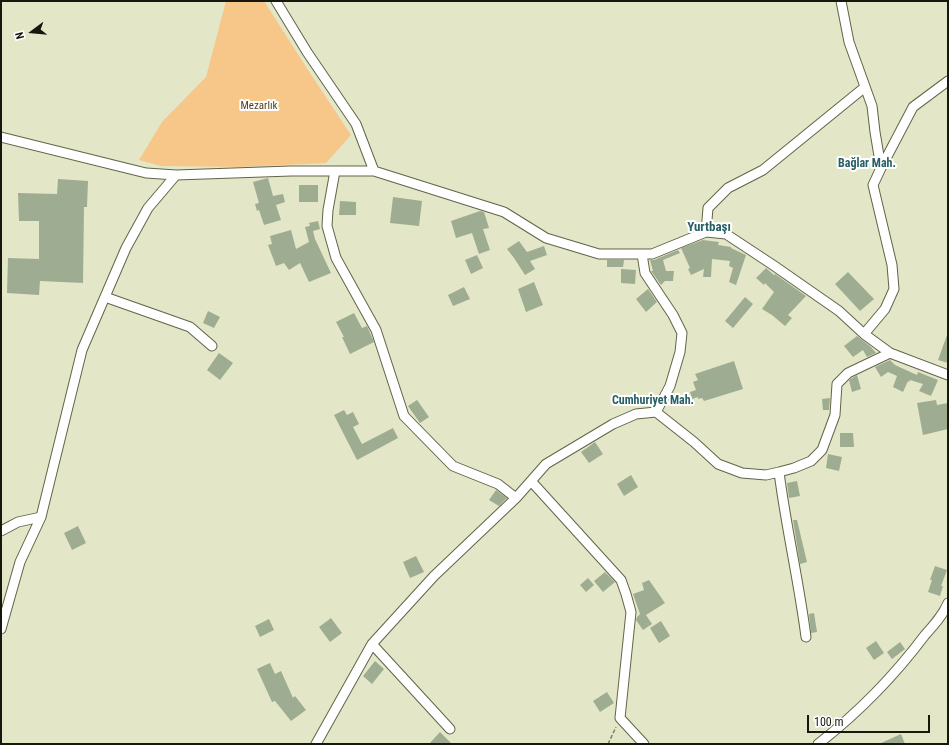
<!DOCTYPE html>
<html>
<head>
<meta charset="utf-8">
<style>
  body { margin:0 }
  #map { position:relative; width:949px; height:745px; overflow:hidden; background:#e3e6c7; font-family:"Roboto Condensed",sans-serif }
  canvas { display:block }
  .frame { position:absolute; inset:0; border:2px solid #17180d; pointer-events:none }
  .north { position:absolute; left:12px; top:12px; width:40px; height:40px; -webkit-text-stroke:3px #fff; paint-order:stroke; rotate:254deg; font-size:11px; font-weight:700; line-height:16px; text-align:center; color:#17180d }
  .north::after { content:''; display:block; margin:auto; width:14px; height:18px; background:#17180d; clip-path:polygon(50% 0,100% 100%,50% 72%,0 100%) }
  .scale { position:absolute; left:807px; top:715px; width:123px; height:18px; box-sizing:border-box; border:2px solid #17180d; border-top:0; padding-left:5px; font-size:12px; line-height:14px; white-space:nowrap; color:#17180d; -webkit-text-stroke:3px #fff; paint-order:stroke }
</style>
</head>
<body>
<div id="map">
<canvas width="949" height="745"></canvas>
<div class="frame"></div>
<div class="north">N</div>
<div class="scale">100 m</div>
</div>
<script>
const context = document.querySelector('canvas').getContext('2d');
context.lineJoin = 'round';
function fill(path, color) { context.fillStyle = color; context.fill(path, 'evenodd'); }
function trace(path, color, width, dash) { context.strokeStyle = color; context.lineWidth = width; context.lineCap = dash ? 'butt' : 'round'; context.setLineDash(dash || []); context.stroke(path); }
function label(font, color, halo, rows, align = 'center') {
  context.font = font + ' "Roboto Condensed",sans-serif'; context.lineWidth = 4; context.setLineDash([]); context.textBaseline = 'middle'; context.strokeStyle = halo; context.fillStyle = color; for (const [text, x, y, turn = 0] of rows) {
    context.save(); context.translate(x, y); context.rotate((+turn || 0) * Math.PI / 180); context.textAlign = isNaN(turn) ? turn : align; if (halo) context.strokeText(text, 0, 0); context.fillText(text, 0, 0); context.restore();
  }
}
const green = new Path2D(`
  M226,1H264L308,70L351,135L326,163L241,167L161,166L139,160L162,122L206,77Z`);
const building = new Path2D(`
  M268,178L273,196L283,194L285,202L276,205L281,220L264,225L259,210L257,211L255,204L259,203L253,182Z
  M58,179L88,181L87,207H84L83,283L40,281L39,295L7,293L8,258L39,259V221H19L18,193L57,194Z
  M299,185H318V202H299Z
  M393,197L422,201L419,226L390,223Z
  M340,201L356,202V215H339Z
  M480,211L484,212L489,228L483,229L490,250L479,254L472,233L456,238L451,221Z
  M318,221L320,229L313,231L315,239L331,273L309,282L300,263L289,270L284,263L276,266L268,245L272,244L270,236L291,230L296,249L309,242L305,227L310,226L309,223Z
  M703,240L719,242L718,245L731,247V248L746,255L736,285L729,282L733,268L729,266L730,261L712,259L711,277H703L704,269L691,275L688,269L690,268L681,248Z
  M519,241L527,252L544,246L547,255L530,261L535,269L525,275L514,258L507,249Z
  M678,250L680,253L663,260L666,271H674L673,281H665L661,285L651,271H653L650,260H654Z
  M477,255L483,268L471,274L465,260Z
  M607,260H624L623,267H607Z
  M766,268L774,275L775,274L806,296L788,315L792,318L785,326L772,315L762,309L774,292L765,283L764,285L756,278Z
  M621,269L636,270L635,284L621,283Z
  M848,272L874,299L860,311L835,284Z
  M534,282L543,305L526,312L518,289Z
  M464,287L470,299L453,306L448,295Z
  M648,289L657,302L646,312L636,299Z
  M745,297L753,304L733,328L725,321Z
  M208,311L220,317L214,328L203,323Z
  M354,313L362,328L367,326L374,342L350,354L342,337H344L336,322Z
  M947,335L948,336V363L938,360Z
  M857,336L871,347L876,353L867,357L863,350L853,357L844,346Z
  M219,353L233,363L220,380L207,370Z
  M890,360L895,365L917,375L918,372L938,380L931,396L919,391L923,384L910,380L909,382L908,381L903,392L893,387L897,376L888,372L881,377L875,367Z
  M734,361L743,389L704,401L702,398L698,399V397L692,399L690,392L696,390L693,382L698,380L695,374Z
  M857,375L861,389L852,392L849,380Z
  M830,398L829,410H823L822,399Z
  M417,400L429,417L420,423L408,406Z
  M936,400L937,405L948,403V429L923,435L917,403Z
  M344,410L347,415L353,412L359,424L353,427L362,444L393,428L398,438L357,460L334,415Z
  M840,433H853L854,447H840Z
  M595,442L603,454L589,463L581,452Z
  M828,454L842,457L839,471L826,468Z
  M631,475L638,487L624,496L617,484Z
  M797,481L800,496L789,498L787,483Z
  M496,490L507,498L499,506L489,500Z
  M793,520H797L807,562L800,564Z
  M78,526L86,543L72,550L64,533Z
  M416,556L424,572L410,578L403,562Z
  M935,566L947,570L941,586H943L940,596L928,592L932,580H930Z
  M605,572L615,582L603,592L594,581Z
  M588,578L594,585L586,592L580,585Z
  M649,580L665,603L646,615L652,624L643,630L636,620L637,617L640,614L633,594L644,590L642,583Z
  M814,613L817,632L811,633L809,614Z
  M331,618L342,633L330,642L319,627Z
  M269,619L274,630L260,637L255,626Z
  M661,621L670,636L659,643L650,628Z
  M876,641L884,653L874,660L866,648Z
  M900,642L905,649L892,659L887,652Z
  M375,661L384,669L372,684L363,676Z
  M270,663L275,674L281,671L293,698L295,696L306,710L291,721L275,701L272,702L257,669Z
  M607,692L614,703L600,712L593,701Z
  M440,732L452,744H429Z
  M901,734L905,744H879Z`);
const path = new Path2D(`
  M608,744L616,727`);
const minor = new Path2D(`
  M276,1L307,52L356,124L374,171
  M841,1L849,42L872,106L875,132L881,168L873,185L892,265L894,289L885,309L864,334
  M1,137L146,173L176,175L291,171H374L504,212L546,238L599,254H652L706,232L726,234L773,265L839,311L864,334L890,353L948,375
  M881,168L913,107L948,81
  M335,171L328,210L327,226L336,258L376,330L404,416L453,466L498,484L516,498
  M706,232L708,208L728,188L763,170L865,87
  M642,254L645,273L673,315L682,333L680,352L670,386L656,412
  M105,297L190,327L212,346
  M779,472C786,527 799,582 806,637
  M531,481L621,580L626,594L631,612L620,718L644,744
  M1,531L18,522L41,517
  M1,629L20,562L41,517L82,350L126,248L148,208L176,175
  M372,644L450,729
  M316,744L372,644L434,576L516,498L546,464L613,424L636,414L656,412L694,442L718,464L742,473L766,475L779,472L794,468L811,461L822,450L835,415L837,384L848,373L890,353
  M818,744C858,713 895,675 925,635C934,625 943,615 948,603`);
const parkNames = [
  ["Mezarlık",259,106]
];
const neighbourhoodNames = [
  ["Bağlar Mah.",867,164],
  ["Cumhuriyet Mah.",653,401]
];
const quarterNames = [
  ["Yurtbaşı",709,228]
];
fill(green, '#f7c789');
fill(building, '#9ead92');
trace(minor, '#626449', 11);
trace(path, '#7d7f6a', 1.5, [4, 2]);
trace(minor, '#fff', 9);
label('11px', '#553b16', '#fff', parkNames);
label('bold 12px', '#275f67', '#fff', neighbourhoodNames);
label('bold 13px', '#275f67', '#fff', quarterNames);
</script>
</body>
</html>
